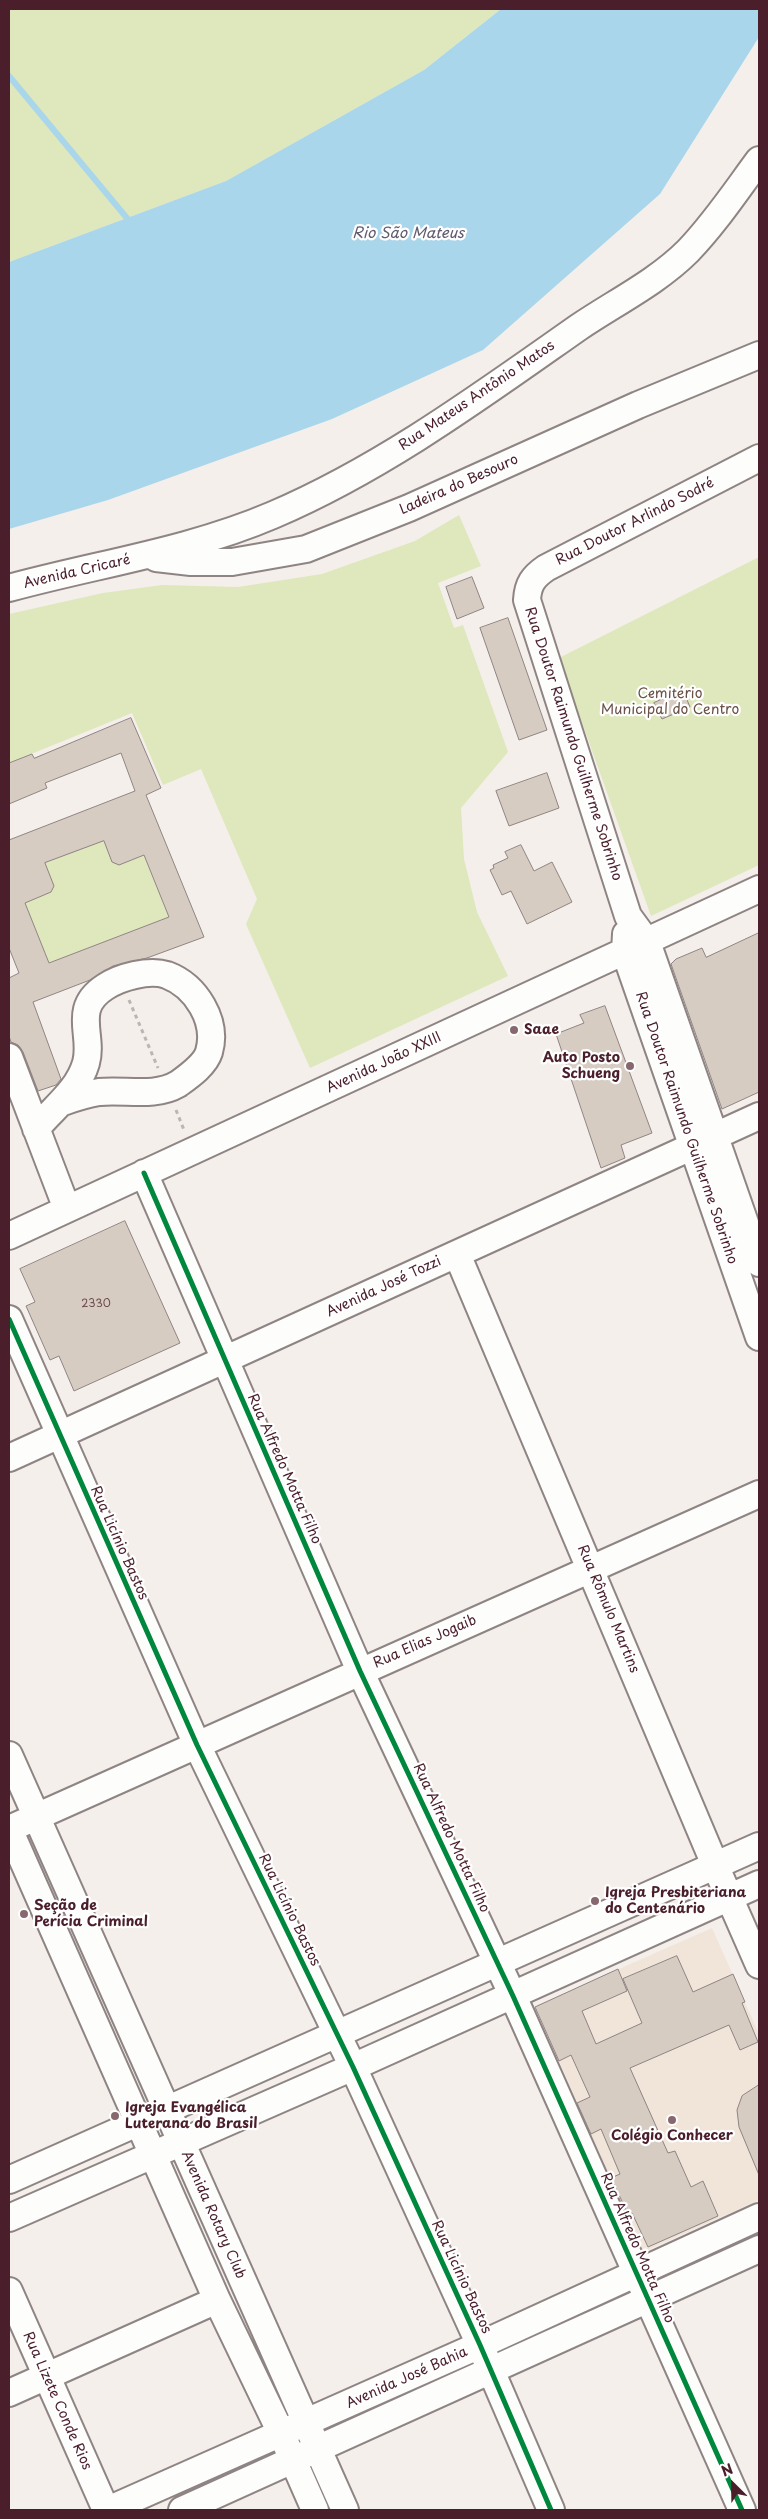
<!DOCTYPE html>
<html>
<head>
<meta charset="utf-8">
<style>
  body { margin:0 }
  #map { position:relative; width:768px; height:2519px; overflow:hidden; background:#f4efea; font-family:"Playpen Sans",sans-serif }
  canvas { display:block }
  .frame { position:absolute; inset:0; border:10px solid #4a1f2b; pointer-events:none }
  .north { position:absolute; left:708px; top:2459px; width:50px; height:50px; -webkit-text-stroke:4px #fff; paint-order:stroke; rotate:337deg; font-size:14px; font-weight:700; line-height:20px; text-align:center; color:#4a1f2b }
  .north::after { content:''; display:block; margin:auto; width:18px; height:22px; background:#4a1f2b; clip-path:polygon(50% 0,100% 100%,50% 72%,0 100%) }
</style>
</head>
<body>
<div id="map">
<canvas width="768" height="2519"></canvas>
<div class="frame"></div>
<div class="north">N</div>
</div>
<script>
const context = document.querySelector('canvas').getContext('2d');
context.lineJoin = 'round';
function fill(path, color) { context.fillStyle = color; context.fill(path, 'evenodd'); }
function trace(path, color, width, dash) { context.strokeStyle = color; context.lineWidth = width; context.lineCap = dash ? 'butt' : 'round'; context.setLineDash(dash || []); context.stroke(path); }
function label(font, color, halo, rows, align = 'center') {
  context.font = font + ' "Playpen Sans",sans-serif'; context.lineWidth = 4.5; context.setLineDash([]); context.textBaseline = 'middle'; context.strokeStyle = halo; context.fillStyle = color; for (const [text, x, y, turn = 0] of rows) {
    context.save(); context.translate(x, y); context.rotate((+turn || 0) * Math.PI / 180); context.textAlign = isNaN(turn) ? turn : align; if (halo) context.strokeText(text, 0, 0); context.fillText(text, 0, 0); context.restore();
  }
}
const built = new Path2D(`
  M712,1928L759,2034V2200L643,2252L535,2006Z`);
const green = new Path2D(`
  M9,9H501L424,70L226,181L9,262Z
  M459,515L481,566L438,583L454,628L463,625L508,752L461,808L464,859L477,912L508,976L310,1068L246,924L257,899L201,769L163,785L132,713L9,763V614L103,593L162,585L238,587L322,574L415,541Z
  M759,557V865L651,916L559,658Z
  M133,829L169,917L49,963L13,875Z`);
const water = new Path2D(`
  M501,9H759V37L660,194L483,350L332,419L108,500L9,529V262L226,181L424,70Z`);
const stream = new Path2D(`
  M9,76L131,223`);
const building = new Path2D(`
  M472,577L484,608L457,619L446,587Z
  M508,618L547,730L519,740L480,628Z
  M683,690L690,707L662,719L654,703Z
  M131,718L161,788L146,795L204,937L147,958L113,966L90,980L33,1002L61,1079L56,1085L38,1091L23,1052L18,1045L11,1042L9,1036V978L19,973L9,948V840L135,791L121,753L45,783L47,788L9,804V763L32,754L34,758ZM104,841L112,862L119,865L144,855L169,917L49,963L25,903L51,892L54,886L45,863Z
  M547,773L559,808L509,826L496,791Z
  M521,845L534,871L552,862L572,902L527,924L511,891L502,895L490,870L494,868L493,865L508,858L505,852Z
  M759,933V1092L722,1109L671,964L676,959L702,948L706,957Z
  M605,1006L652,1133L621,1145L625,1158L601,1168L556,1034L584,1023L580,1015Z
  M125,1221L180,1343L74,1391L59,1356L50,1360L26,1306L35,1302L20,1269Z
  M677,1956L693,1992L733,1974L745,2002L742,2003L758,2042L740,2050L729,2025L630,2068L668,2153L675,2151L691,2187L703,2181L718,2216L648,2247L632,2213L628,2214L611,2178L620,2174L601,2129L591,2134L577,2103L590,2097L571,2055L559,2061L535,2007L618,1969L627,1991L582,2011L596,2044L642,2023L623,1979Z
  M759,2085V2175L739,2127L737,2110L742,2096Z`);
const path = new Path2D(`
  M129,1000L158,1068
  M176,1110L184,1130`);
const minor = new Path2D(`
  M759,458L546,568C533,577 528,584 527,600L628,916L647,942L759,1263
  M156,558L191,562H232L306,549L409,508L638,405L759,355
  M9,588C97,564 189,551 273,515C383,468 482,395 579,327C616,302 657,282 688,251C715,223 736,191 759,160
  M626,934L625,952L759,1337
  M9,1057L67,1209
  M36,1129C53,1108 78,1091 86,1063C94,1035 71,1009 105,987C120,977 149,969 167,975C196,986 218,1021 209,1052C205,1065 189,1076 178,1084C154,1098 125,1089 99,1092C87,1094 74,1098 63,1102
  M144,1173L360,1671L513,1996L742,2510
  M9,1236L759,889
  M457,1254L715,1865L759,1965
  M9,1319L197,1745L353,2067L480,2345L551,2510
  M9,1458L759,1116
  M9,1755L345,2510
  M9,1829L759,1494
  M9,1829L217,2300L282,2435L315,2510
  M9,2180L759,1846
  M9,2218L353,2067L759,1884
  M9,2291L106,2510
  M9,2393L217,2300
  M108,2510L480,2345L759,2217
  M182,2510L759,2249`);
const cycleway = new Path2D(`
  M144,1173L360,1671L513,1996L742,2510
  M9,1319L197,1745L353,2067L480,2345L551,2510`);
const markers = [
  [514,1030,5,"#86686e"],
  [630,1066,5,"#86686e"],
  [595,1901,5,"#86686e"],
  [24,1914,5,"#86686e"],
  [115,2116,5,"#86686e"],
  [672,2120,5,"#86686e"]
];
const numberNames = [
  ["2330",96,1304]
];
const streetNames = [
  ["Rua Mateus Antônio Matos",477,396,-34],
  ["Ladeira do Besouro",459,485,-24],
  ["Rua Doutor Arlindo Sodré",635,522,-27],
  ["Avenida Cricaré",77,572,-13],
  ["Rua Doutor Raimundo Guilherme Sobrinho",573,744,72],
  ["Avenida João XXIII",384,1063,-25],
  ["Rua Doutor Raimundo Guilherme Sobrinho",686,1128,71],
  ["Avenida José Tozzi",384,1287,-25],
  ["Rua Alfredo Motta Filho",284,1469,66],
  ["Rua Licínio Bastos",119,1543,66],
  ["Rua Rômulo Martins",608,1609,67],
  ["Rua Elias Jogaib",425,1642,-24],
  ["Rua Alfredo Motta Filho",451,1838,65],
  ["Rua Licínio Bastos",289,1910,64],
  ["Avenida Rotary Club",213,2215,66],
  ["Rua Alfredo Motta Filho",637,2248,66],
  ["Rua Licínio Bastos",461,2277,65],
  ["Avenida José Bahia",407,2378,-24],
  ["Rua Lizete Conde Rios",57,2401,66]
];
const parkNames = [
  ["Cemitério",670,694],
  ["Municipal do Centro",670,710]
];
const poiNames = [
  ["Saae",524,1030],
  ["Auto Posto",620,1058,"right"],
  ["Schueng",620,1074,"right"],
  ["Igreja Presbiteriana",605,1893],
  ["do Centenário",605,1909],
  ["Seção de",34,1906],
  ["Perícia Criminal",34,1922],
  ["Igreja Evangélica",125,2108],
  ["Luterana do Brasil",125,2124],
  ["Colégio Conhecer",672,2136,"center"]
];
const waterNames = [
  ["Rio São Mateus",408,234]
];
fill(built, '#f0e5d8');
fill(green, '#dee8bc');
fill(water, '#a9d6ea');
trace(stream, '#a9d6ea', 6);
fill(building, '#d6ccc2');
trace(building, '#8f8484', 1);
trace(minor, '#8f8484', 30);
trace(path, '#bbb5b6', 3, [4, 4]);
trace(minor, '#fdfdfc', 26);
trace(cycleway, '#00873e', 5);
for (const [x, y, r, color] of markers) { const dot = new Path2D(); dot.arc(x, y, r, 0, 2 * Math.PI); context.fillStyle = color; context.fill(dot); trace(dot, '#fff', 2); }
label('11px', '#6d4a51', null, numberNames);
label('14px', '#4a1f2b', '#fff', streetNames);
label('14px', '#6a5046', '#fff', parkNames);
label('bold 14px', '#4a1f2b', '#fff', poiNames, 'left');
label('italic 15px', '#605b6e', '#fff', waterNames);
</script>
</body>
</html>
